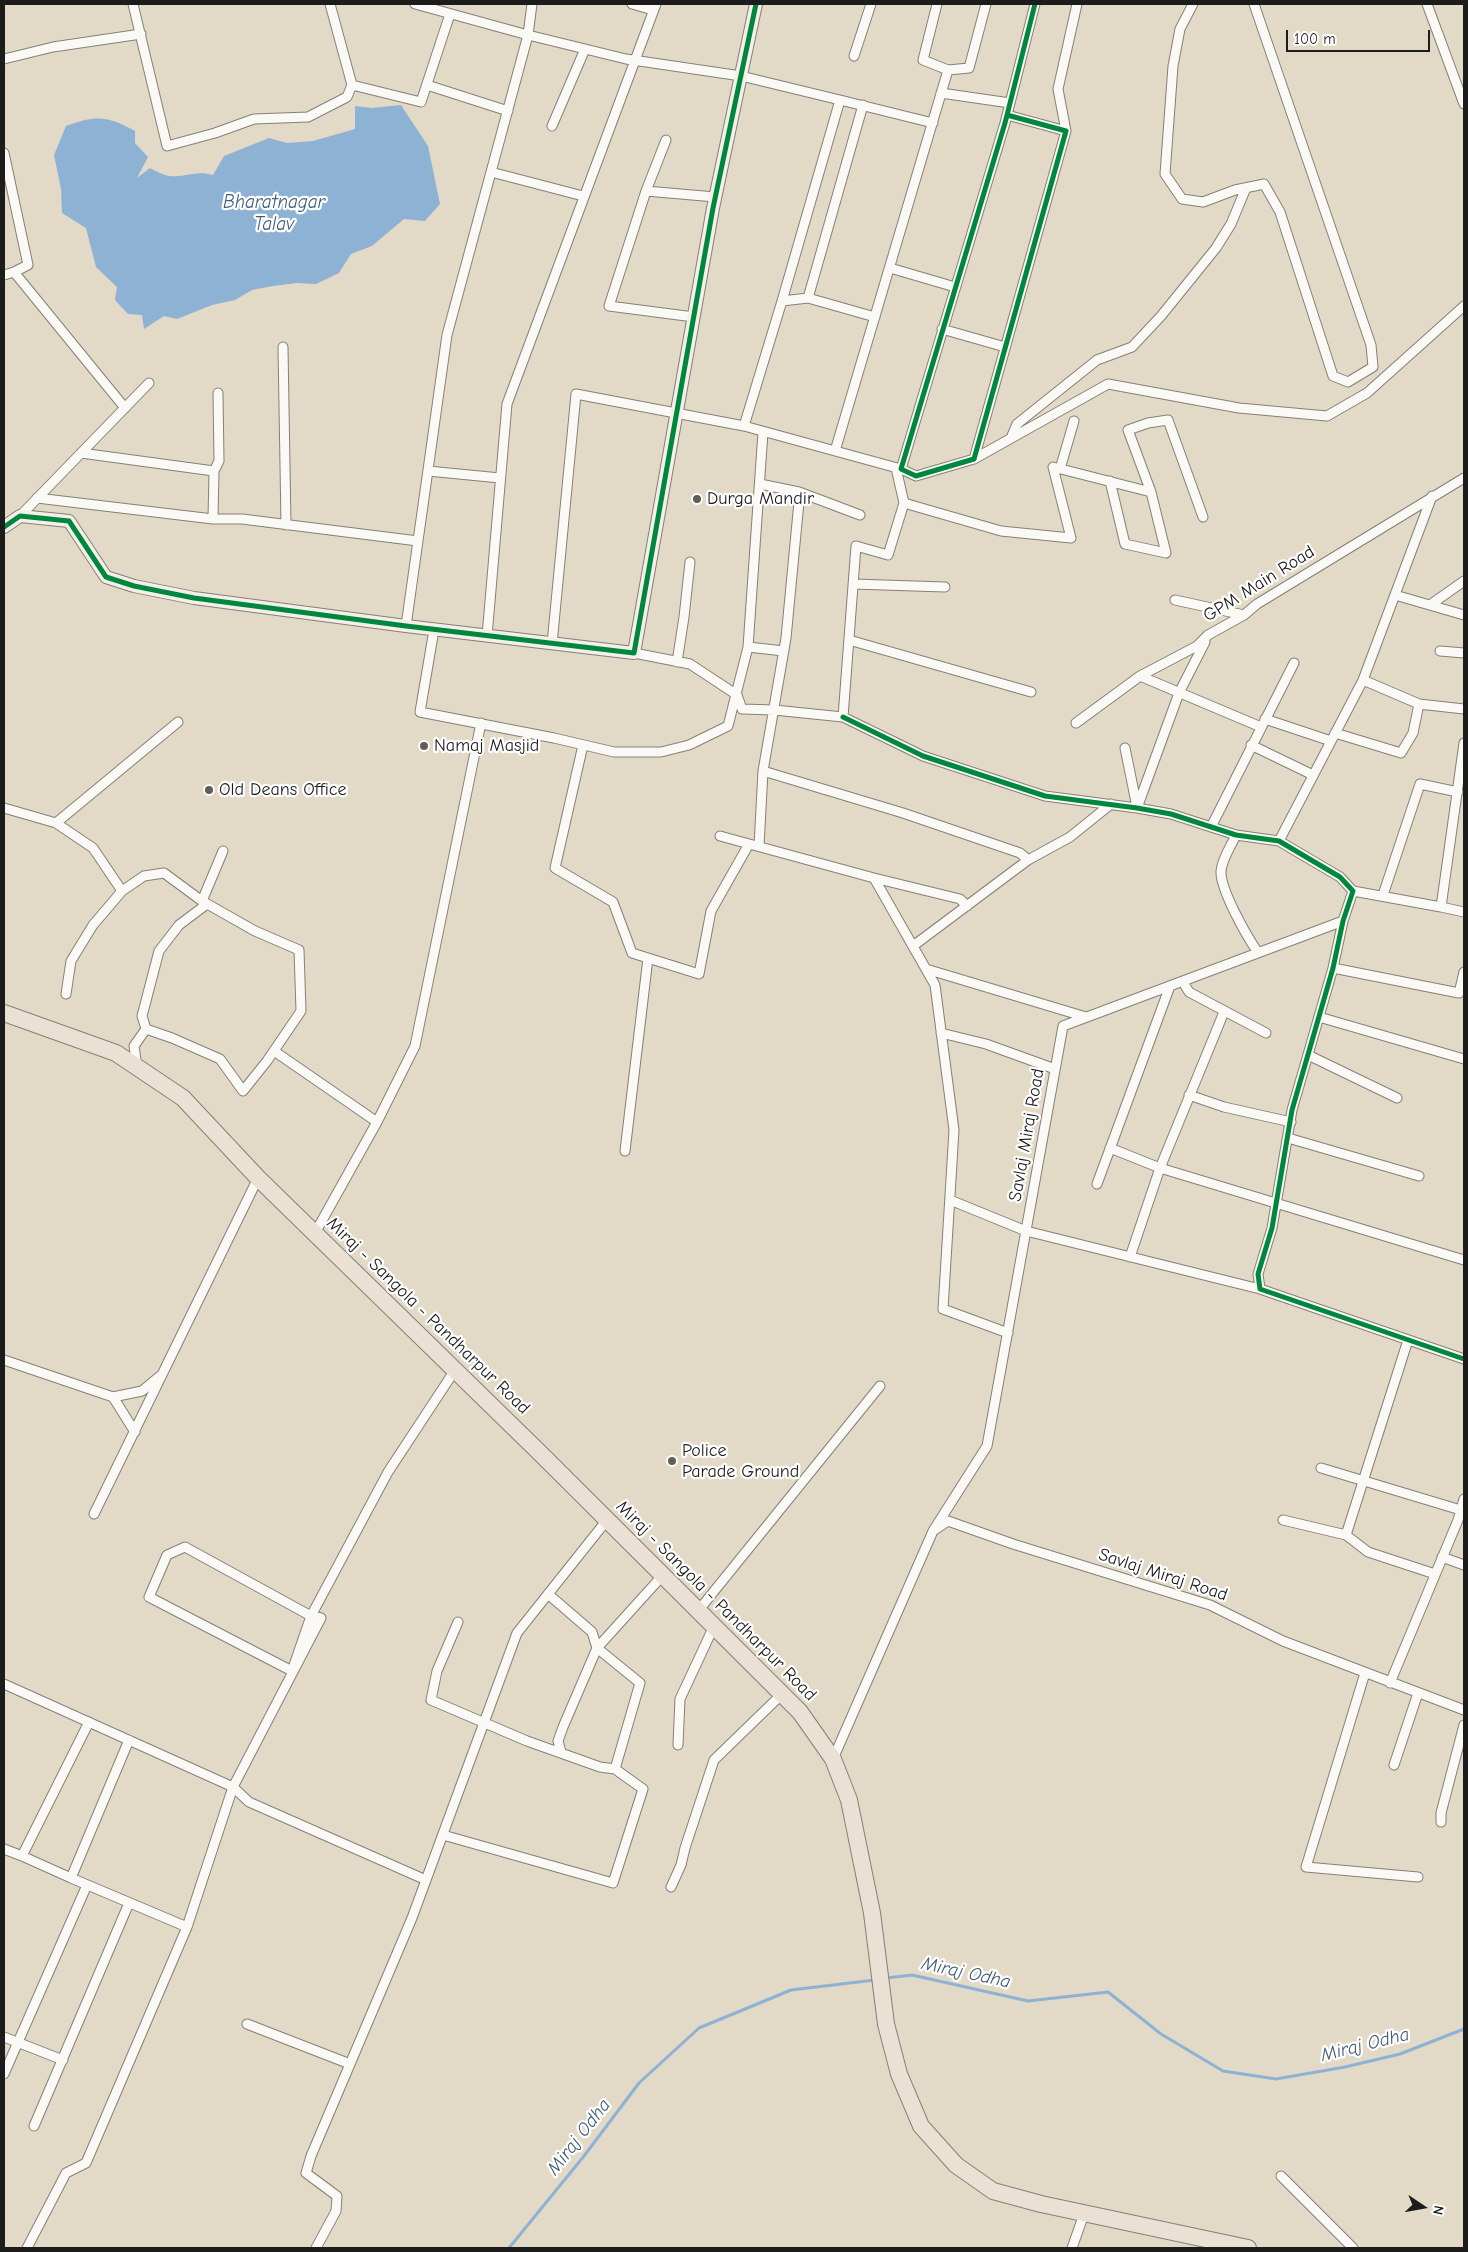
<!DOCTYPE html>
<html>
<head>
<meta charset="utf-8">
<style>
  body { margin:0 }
  #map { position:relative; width:1468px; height:2252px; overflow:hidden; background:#e2d9c6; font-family:"Comic Neue",sans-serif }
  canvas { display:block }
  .frame { position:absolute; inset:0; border:5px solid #1c1c1c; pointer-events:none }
  .north { position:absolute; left:1398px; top:2182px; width:50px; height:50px; -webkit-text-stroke:4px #fff; paint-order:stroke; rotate:102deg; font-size:14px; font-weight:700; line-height:20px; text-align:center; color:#1c1c1c }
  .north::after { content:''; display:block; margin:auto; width:18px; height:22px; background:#1c1c1c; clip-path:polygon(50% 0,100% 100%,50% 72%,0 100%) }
  .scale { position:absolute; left:1286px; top:30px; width:144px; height:22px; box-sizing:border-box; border:2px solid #1c1c1c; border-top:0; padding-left:6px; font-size:15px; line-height:18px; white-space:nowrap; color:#1c1c1c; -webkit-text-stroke:4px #fff; paint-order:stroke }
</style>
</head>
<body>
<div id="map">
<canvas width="1468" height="2252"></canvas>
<div class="frame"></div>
<div class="north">N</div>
<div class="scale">100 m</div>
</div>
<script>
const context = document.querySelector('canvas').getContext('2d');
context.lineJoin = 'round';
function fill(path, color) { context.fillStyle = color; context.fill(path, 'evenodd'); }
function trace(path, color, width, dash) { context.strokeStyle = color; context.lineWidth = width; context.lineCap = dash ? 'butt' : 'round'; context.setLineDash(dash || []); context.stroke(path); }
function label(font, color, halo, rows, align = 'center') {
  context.font = font + ' "Comic Neue",sans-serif'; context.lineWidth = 4.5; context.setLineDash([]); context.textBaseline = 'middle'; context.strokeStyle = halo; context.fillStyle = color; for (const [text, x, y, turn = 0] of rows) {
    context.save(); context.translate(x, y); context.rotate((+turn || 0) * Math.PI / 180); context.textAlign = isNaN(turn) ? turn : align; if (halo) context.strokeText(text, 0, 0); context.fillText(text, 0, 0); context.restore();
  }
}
const water = new Path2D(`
  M401,105L428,146L440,204L425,221L404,219L372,246L351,254L339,273L316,284L297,283L273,286L252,290L235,300L212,305L177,319L164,316L144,329L142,315L128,314L115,300L117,287L96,267L86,228L62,213L61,189L54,155L66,126C97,115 107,116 135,131V143L148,157L137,178L150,168C156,171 163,175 169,176C186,178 195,170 213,175L224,156L269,138L287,143L313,141L355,129V106L372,108Z`);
const stream = new Path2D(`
  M886,1978L912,1975L1028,2001L1108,1992L1161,2034L1223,2071L1276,2079L1345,2067L1400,2054L1464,2029
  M509,2248L584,2156L639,2083L699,2028L791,1990L875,1980`);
const street = new Path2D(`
  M133,4L167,146L215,133L254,119L308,117L347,97L352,85
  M330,4L352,85L421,102L450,14
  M415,4L528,35L626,59L741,76L840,100
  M632,4L653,10
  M937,4L923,60L948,70L969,68L986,4
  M1193,4L1180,29L1173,66L1165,174L1182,199L1203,202L1235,190L1264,184L1280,212L1333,376L1348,382L1373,367L1371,345L1254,4
  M1427,4L1464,104
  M854,56L871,4
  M4,59L53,47L141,34
  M427,85L508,111
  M941,93L1010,103
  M863,105L808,298L875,317
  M1007,115L1066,131L974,459L916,476L901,469L1005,123L1035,4
  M552,126L585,49
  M1066,131L1058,89L1077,4
  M4,153L28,265L14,272L125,408
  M491,172L583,196
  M646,191L666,140
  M890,268L955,287
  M4,275L14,272
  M808,298L782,301L840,100L933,123
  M694,317L609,306L646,191L715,197
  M942,329L1005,347
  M283,347L286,525
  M218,393L219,461L214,471L213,519H242L418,541
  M744,426L782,301
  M763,432L748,647L784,651
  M1011,438L1017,424L1097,360L1132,347L1161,316L1216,248L1231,224L1246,188
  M835,451L948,70
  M81,453L214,471
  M974,459L1108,384L1239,408L1327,416L1367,393L1464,306
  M896,468L904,503L1001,531L1071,538L1053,467L1151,492L1128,430L1148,423L1168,420L1203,517
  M1060,469L1074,421
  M428,471L500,478
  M1110,481L1125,544L1166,553L1151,492
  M799,492L860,515
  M37,498L213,519
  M20,516L149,383
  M853,584L945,587
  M1395,595L1464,615
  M1175,600L1244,615
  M1430,605L1464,581
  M406,626L447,335L528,35L532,4
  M434,630L420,712L554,738L614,752H661L689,745L728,726L748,647
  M487,636L507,404L656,4
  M849,640L1031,692
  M552,644L576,394L744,426L901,469
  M1440,651L1464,653
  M634,653L690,664L737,695L742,709L774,710L843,717L856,546L888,555L904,503
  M677,662L684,617L690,562
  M1140,676L1261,727
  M1363,680L1419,704L1464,709
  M843,717L923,756L1045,796L1137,808L1171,814L1236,835L1279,841L1340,877L1353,891L1343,921L1333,968L1292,1110L1272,1228L1258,1274L1260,1289L1464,1359
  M1265,719L1331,741
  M1076,723L1140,676L1197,646L1208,635L1244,615L1257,604L1464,478
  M1335,733L1401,753L1413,733L1419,704
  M583,745L555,868L613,902L632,953L699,974L711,911L749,844
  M1251,745L1313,775
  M1125,748L1137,807
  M763,771L903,813L1020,853L1028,860
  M4,808L56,823L93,848L122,891
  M1137,808L1179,693L1205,642
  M56,823L178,722
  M1211,827L1294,663
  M1236,835C1231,846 1222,859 1221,871C1220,889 1246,935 1257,951
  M720,836L874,878L935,985L954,1130L943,1309L1008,1333
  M1279,841L1363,680L1432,496
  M759,846L763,771L786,638L799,502V492L760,484
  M874,878L960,899L967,906
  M1353,891L1441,907L1464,743
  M1383,895L1420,784L1458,792
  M202,901L223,851
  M1441,907L1464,912
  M913,946L1028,860L1070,837L1111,804
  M1333,968L1459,993L1464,972
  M926,969L1086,1017
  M1183,982L1189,992L1266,1033
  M66,994L71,961L93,925L122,891L144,876L164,873L202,901L255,931L299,950L301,1011L267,1061L243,1091L220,1059L172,1038L146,1029
  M1319,1017L1464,1059
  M941,1033L986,1044L1055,1069
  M274,1051L377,1122
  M1308,1055L1397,1098
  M137,1067L134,1046L146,1029L142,1016L159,951L179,925L207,904
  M1189,1095L1224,1107L1291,1122
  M1288,1138L1419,1176
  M1110,1148L1160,1168L1464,1260
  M625,1151L648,958
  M1097,1184L1170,986
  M950,1200L1026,1231L1260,1289
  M315,1233L377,1122L415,1046L481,723
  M1130,1257L1160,1168L1224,1012
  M4,1360L113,1397
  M135,1432L113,1397L142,1391L160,1376
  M1321,1468L1464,1511
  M94,1514L258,1178
  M1283,1520L1346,1535L1368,1552L1435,1574
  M933,1531L987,1446L1063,1026L1343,921
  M1346,1535L1408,1340
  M1442,1557L1464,1565
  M548,1594L592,1632L597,1648L563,1727L558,1741L561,1752
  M698,1611L880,1386
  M458,1622L437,1671L431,1700L527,1741L600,1767L615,1769L640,1683L597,1648L663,1575
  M292,1671L149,1597L167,1555L185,1547L311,1616L388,1472L455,1370
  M1365,1673L1306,1867L1418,1877
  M1390,1683L1458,1520L1464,1499
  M4,1684L233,1787L321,1618L311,1616L292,1671
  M89,1722L22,1856L71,1878L129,1740
  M678,1745L680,1699L714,1626
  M833,1759L933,1531L948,1521L1013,1544L1210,1605L1283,1641L1464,1710
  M1394,1765L1418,1693
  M1441,1822V1813L1464,1725
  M443,1835L613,1883L643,1789L615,1769
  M4,1849L22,1856
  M671,1887L681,1865L685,1848L714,1760L782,1694
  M187,1927L233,1787L249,1802L426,1880
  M247,2024L350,2064
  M4,2037L63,2060
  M4,2074L87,1885
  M34,2126L129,1903
  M1281,2176L1353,2248
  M27,2248L66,2173L86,2163L187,1927L71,1878
  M316,2248L336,2211L337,2196L306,2173L311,2156L412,1918L517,1633L607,1520
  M1072,2248L1084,2214`);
const secondary = new Path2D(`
  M4,527L20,516L69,521L106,577L134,586L194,598L406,626L634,653L713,208L756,4`);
const highway = new Path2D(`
  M4,1013L116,1053L183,1098L258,1178L541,1454L800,1712L833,1759L849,1800L872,1913L886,2024L899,2074L921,2126L956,2165L993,2191L1041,2204L1248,2248`);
const cycleway = new Path2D(`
  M1007,115L1066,131L974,459L916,476L901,469L1005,123L1035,4
  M4,527L20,516L69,521L106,577L134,586L194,598L406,626L634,653L713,208L756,4
  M843,717L923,756L1045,796L1137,808L1171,814L1236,835L1279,841L1340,877L1353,891L1343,921L1333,968L1292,1110L1272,1228L1258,1274L1260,1289L1464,1359`);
const markers = [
  [697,499,5,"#615e58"],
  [424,746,5,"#615e58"],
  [209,790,5,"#615e58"],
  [672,1461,5,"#615e58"]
];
const poiNames = [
  ["Durga Mandir",707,499],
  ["Namaj Masjid",434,746],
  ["Old Deans Office",219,790],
  ["Police",682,1451],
  ["Parade Ground",682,1472]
];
const streetNames = [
  ["GPM Main Road",1259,584,-32],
  ["Savlaj Miraj Road",1027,1135,-80],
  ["Miraj - Sangola - Pandharpur Road",428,1316,44],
  ["Savlaj Miraj Road",1163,1575,18],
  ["Miraj - Sangola - Pandharpur Road",716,1601,45]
];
const waterNames = [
  ["Bharatnagar",274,203],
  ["Talav",274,225],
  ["Miraj Odha",966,1973,12],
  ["Miraj Odha",1365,2045,-14],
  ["Miraj Odha",579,2137,-52]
];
fill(water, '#8eb2d3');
trace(stream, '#8eb2d3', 3);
trace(street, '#858077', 11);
trace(secondary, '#858077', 14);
trace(highway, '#858077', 18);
trace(street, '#fbf9f6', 9);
trace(secondary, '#f4f0e9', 12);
trace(highway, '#eae1d4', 16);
trace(cycleway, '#00873e', 5);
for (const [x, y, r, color] of markers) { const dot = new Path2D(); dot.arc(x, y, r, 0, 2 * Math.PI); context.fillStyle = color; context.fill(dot); trace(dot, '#fff', 2); }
label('18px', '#1c1c1c', '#fff', poiNames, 'left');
label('18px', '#1c1c1c', '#fff', streetNames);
label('italic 19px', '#435e7a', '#fff', waterNames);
</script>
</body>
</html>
